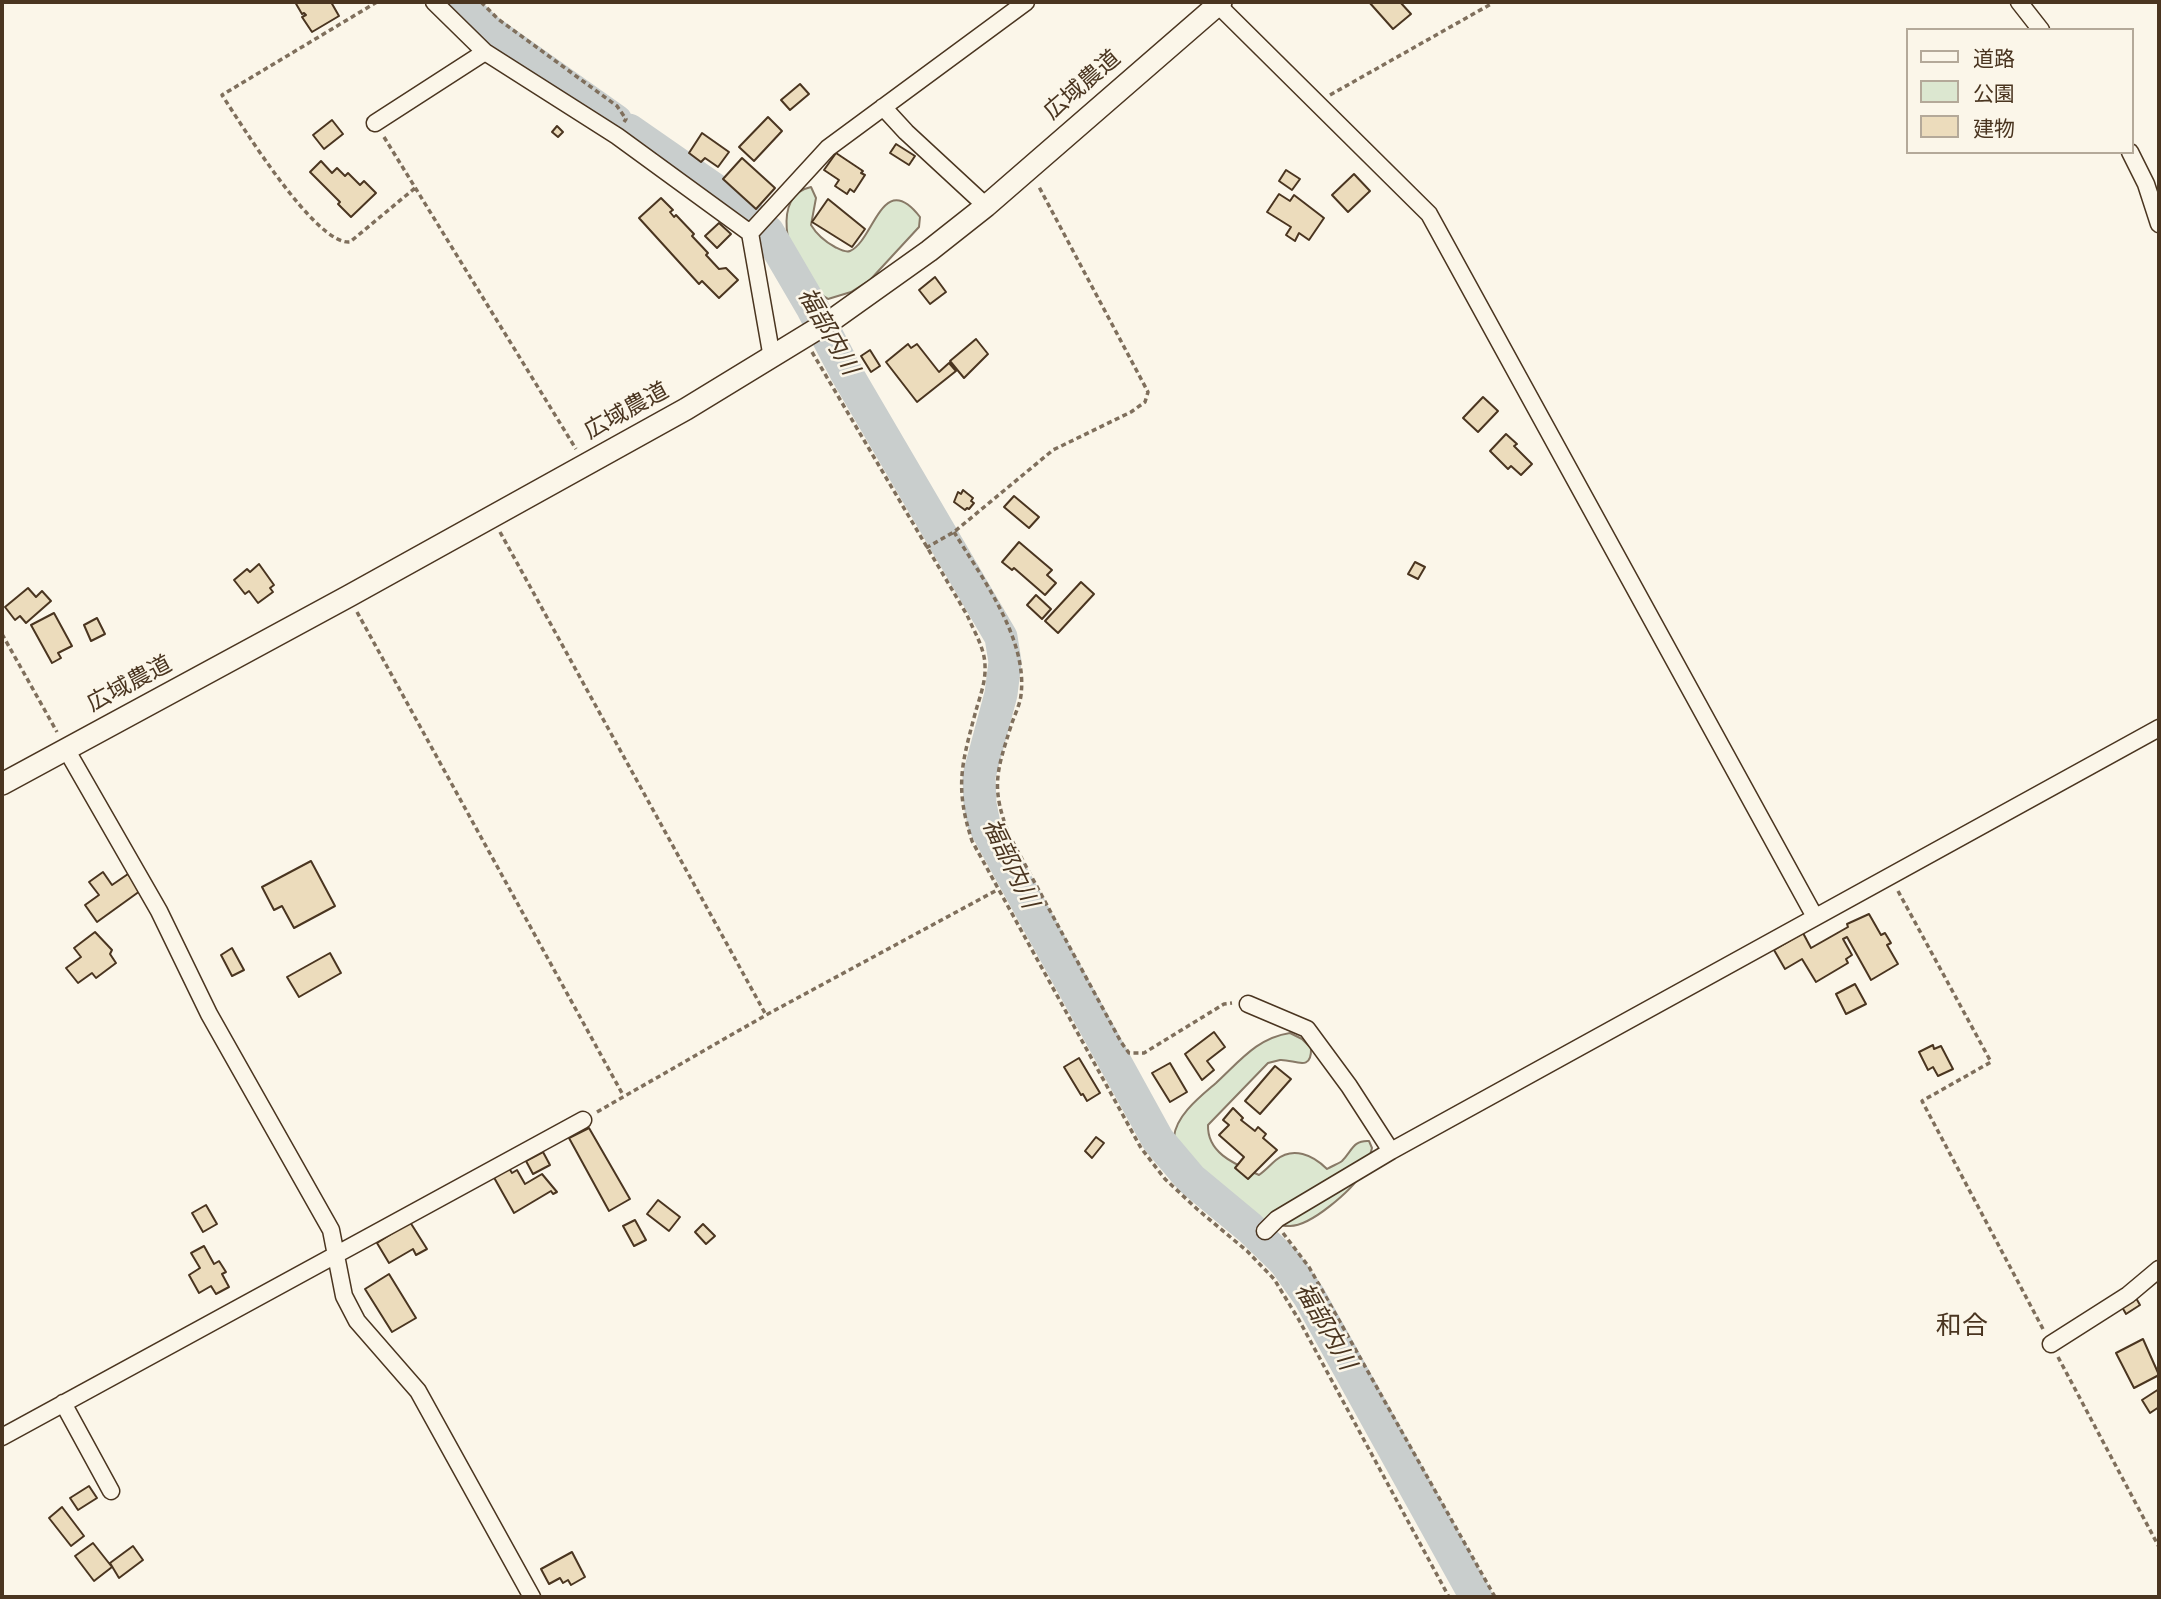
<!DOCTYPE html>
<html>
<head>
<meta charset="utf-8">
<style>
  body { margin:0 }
  #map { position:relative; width:2161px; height:1599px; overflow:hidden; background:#fbf6e9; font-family:Roboto,"Noto Sans JP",sans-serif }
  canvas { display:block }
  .frame { position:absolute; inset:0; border:4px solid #4a3520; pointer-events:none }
  .legend { position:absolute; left:1906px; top:28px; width:228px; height:126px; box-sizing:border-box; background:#fbf6e9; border:2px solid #b4a999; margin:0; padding:9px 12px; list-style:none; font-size:21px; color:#4a3520 }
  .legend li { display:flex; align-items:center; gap:14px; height:35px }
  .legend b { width:35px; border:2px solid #b4a999 }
</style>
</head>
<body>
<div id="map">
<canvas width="2161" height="1599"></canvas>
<div class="frame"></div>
<ul class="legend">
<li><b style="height:9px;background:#fbf6e9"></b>道路</li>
<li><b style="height:19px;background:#dce7d0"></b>公園</li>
<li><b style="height:19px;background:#ecdcbc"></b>建物</li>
</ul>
</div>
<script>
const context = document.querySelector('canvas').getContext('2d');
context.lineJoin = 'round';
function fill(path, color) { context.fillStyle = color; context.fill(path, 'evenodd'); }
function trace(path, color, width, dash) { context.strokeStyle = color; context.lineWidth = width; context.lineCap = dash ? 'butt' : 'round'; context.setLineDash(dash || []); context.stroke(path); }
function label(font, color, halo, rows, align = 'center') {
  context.font = font + ' Roboto,"Noto Sans JP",sans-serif'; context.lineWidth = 5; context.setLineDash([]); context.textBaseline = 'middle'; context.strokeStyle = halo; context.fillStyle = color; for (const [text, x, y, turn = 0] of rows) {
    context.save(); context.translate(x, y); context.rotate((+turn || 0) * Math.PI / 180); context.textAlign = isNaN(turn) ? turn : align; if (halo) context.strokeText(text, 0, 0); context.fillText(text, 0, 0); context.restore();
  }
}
const green = new Path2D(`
  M811,187L816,198L811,225C817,235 824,241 835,247C839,249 845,253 850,251C874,241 882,168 920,217L919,227L870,280L851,292L828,299C820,294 811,289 806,282C788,258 771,195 811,187Z
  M1290,1033L1302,1039L1311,1048C1312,1073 1294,1059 1280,1060C1276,1061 1272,1062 1268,1063L1208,1125C1207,1154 1237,1165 1259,1175C1266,1170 1270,1165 1276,1160C1293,1146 1313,1155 1327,1169C1332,1166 1338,1164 1342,1161C1352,1151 1353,1140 1369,1141L1372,1148C1370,1156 1367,1166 1362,1173C1352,1190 1311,1226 1290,1226C1265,1226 1226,1205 1208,1189C1200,1182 1194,1172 1187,1164C1180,1155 1173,1149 1174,1137C1176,1115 1201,1096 1216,1083C1240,1061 1257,1038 1290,1033Z`);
const river = new Path2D(`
  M458,2L486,29L616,121
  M629,130L737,205L768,232L813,309L847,374L1001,637L1005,662L1001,694L979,776L980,804L984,824L1158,1140L1191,1179L1250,1228L1285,1262L1309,1296L1476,1597`);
const building = new Path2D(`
  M295,2H331L339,16L312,32L302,17L306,15L304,13L302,14Z
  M1369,2H1400L1411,14L1393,29Z
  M800,84L809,94L790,110L781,100Z
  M768,117L782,131L754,161L739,147Z
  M332,120L343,134L324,149L313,135Z
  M557,126L563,132L558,137L552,132Z
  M702,133L729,152L718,167L705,158L701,162L689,153Z
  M896,144L915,156L909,165L890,153Z
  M836,153L863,171L861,173L865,175L854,192L850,189L847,194L835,186L839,180L824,170Z
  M742,158L775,188L756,209L723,179Z
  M321,161L332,173L337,168L345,176L348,173L360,185L364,181L376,193L351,217L338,204L340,202L310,172Z
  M1286,170L1300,179L1292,190L1279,181Z
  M1354,174L1370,191L1348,212L1332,195Z
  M1279,194L1290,201L1294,195L1324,218L1309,240L1299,233L1295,241L1286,235L1291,227L1267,212Z
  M661,198L673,210L670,212L674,217L676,215L694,234L692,236L708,253L706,255L719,269L726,268L738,280L719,298L702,281L699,284L639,218Z
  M828,199L865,229L852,247L812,222Z
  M719,223L731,234L717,248L705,236Z
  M935,277L946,292L930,304L919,290Z
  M976,339L988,354L964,378L950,361Z
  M908,344L911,348L917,344L939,372L949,363L956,371L917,402L886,362Z
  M870,350L880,366L871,372L861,356Z
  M1483,397L1498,411L1478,432L1463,418Z
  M1506,434L1517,444L1514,446L1532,464L1521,475L1511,466L1508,469L1490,451Z
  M963,490L973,498L971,501L974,503L969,509L967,508L965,510L954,502L958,492L961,494Z
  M1014,496L1039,517L1029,528L1004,507Z
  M1019,542L1052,570L1047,575L1056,583L1045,595L1014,568L1012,570L1002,562Z
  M1415,562L1425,567L1418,579L1408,574Z
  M259,564L274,585L270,588L273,592L258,603L249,591L245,594L234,580L247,569L250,572Z
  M1081,582L1094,594L1058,633L1045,621Z
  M28,588L36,597L42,591L51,601L26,623L20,616L15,620L5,607Z
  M1036,595L1051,609L1042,619L1027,605Z
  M54,613L72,646L58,653L61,658L52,663L31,625Z
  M97,618L105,634L91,641L84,625Z
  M311,861L335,906L294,928L282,906L274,910L262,887Z
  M103,872L112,885L128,874L140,891L97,922L85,905L99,895L89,882Z
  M1869,914L1881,935L1885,933L1891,943L1887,945L1898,964L1871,980L1847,937L1843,939L1852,955L1846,959L1848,963L1816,982L1802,959L1785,969L1774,950L1803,933L1811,948L1848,927L1847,924Z
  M95,932L112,950L110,954L116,963L96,978L92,973L78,983L66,968L81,957L74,948Z
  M232,948L244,970L232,976L221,955Z
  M330,953L341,973L299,997L287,977Z
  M1855,984L1866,1004L1846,1014L1836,994Z
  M1214,1032L1225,1047L1207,1061L1214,1070L1202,1080L1185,1054Z
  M1933,1045L1934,1049L1941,1046L1953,1069L1938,1076L1933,1067L1928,1070L1919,1052Z
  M1079,1058L1100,1093L1087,1101L1083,1094L1081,1095L1064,1067Z
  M1170,1063L1187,1092L1170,1102L1152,1073Z
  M1275,1066L1291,1079L1260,1114L1245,1101Z
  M1233,1108L1243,1118L1241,1120L1255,1131L1258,1127L1266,1134L1263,1138L1277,1150L1248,1179L1235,1168L1244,1157L1219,1135L1229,1125L1223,1120Z
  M589,1128L630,1199L609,1211L569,1138Z
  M1096,1137L1104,1143L1092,1158L1085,1151Z
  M543,1152L550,1165L533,1174L526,1161Z
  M507,1165L512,1173L517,1170L525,1184L542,1174L557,1192L553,1194L551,1191L514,1213L492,1174Z
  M658,1200L680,1217L669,1231L647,1214Z
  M206,1205L217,1224L203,1232L192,1213Z
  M635,1220L646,1240L634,1246L623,1226Z
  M410,1222L427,1249L416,1255L413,1249L389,1263L377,1243Z
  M703,1224L715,1236L706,1244L695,1232Z
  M204,1246L214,1264L219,1261L226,1272L222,1274L229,1287L216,1294L211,1286L199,1293L189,1275L200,1268L191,1253Z
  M389,1274L416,1318L392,1332L365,1289Z
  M2136,1298L2140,1305L2126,1314L2122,1307Z
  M2143,1339L2159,1375L2134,1388L2116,1353Z
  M2159,1389V1407L2150,1413L2142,1400Z
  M89,1486L97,1498L78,1510L70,1498Z
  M62,1507L84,1536L71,1546L49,1518Z
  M93,1543L112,1567L94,1581L75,1556Z
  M133,1546L143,1560L119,1578L110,1563Z
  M572,1552L585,1577L571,1585L568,1580L563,1583L560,1578L549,1584L541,1569Z`);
const path = new Path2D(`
  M377,2L222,95C241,124 316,246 350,242L415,188
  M481,2L498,19L617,106L626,119L624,122
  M1330,95L1491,4
  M384,137L576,449
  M812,352L967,615C974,631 985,649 985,666C986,682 979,699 975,714C961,766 955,788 972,841L1141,1148L1165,1179L1197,1209L1247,1251L1274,1279L1299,1320L1449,1597
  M500,532L766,1015
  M954,532C982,578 1028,639 1021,695C1020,705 1014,716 1011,726C996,773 991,788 1009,835L1121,1042L1129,1053H1144L1224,1004L1232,1003
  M926,548L954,532L1053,450L1131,412L1145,402L1148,392L1038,185
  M357,612L623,1095
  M2,634L57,732
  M1898,891L1991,1062L1922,1101L2043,1329
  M597,1112L766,1015L997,890
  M1283,1233L1309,1267L1495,1597
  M2058,1357L2159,1547`);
const minor = new Path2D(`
  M434,2L485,52L617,136L750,233L772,358
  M1215,2L1429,214L1815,917
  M2019,2L2041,30
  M883,107L906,132L986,206
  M375,123L485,52
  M2130,152L2146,184L2159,224
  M750,233L828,148L1026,2
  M66,749L159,911L209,1014L331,1230L344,1296L357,1321L418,1391L532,1597
  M1248,1004L1307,1029L1349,1086L1391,1151
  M1265,1231L1277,1219L1391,1151L2159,728
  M2051,1344L2128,1295L2159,1269
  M63,1403L111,1491
  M2,1437L583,1120`);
const tertiary = new Path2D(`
  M2,784L349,596L686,409L835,318L929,251L986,206L1221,2`);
const streetNames = [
  ["広域農道",1083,86,-41],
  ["広域農道",627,412,-29],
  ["広域農道",130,685,-28]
];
const waterNames = [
  ["福部内川",827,332,60],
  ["福部内川",1009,864,64],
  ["福部内川",1324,1327,60]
];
const quarterNames = [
  ["和合",1962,1327]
];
fill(green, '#dce7d0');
trace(green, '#887966', 2);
trace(river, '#c9cecd', 33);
fill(building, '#ecdcbc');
trace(building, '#4a3520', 2);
trace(minor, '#4a3520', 19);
trace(tertiary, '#4a3520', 24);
trace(path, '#7f6f5c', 3.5, [5, 3.5]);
trace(minor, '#fbf6e9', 16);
trace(tertiary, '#fbf6e9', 21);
label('23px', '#4a3520', '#fbf6e9', streetNames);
label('italic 24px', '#4a3520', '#fbf6e9', waterNames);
label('26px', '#4a3520', '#fbf6e9', quarterNames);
</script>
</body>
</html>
